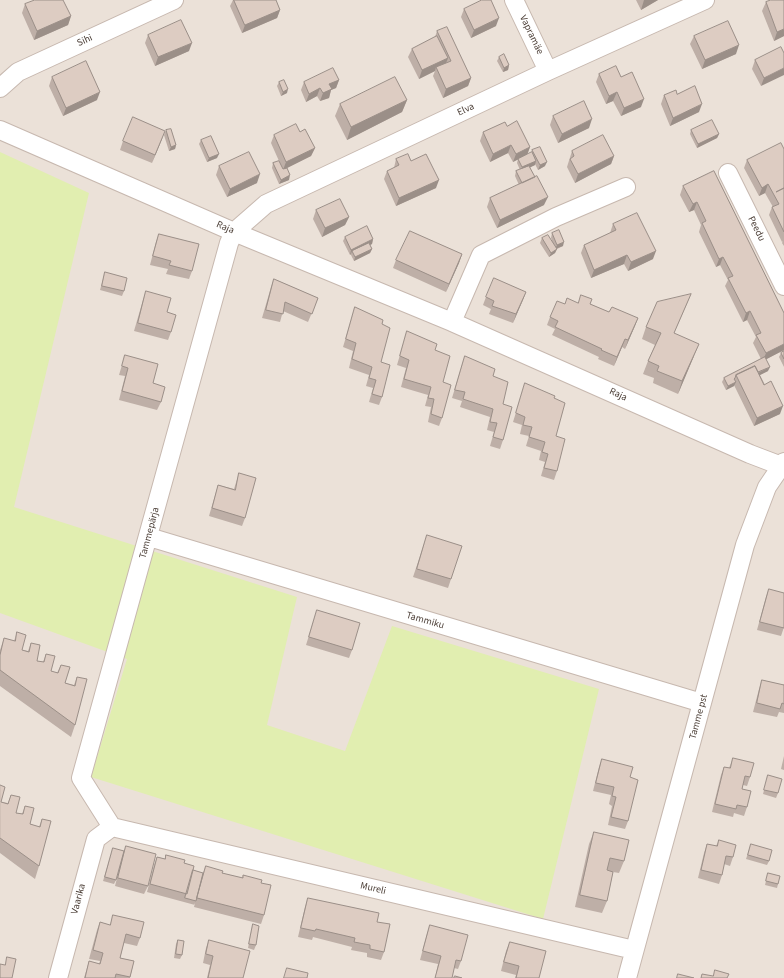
<!DOCTYPE html>
<html>
<head>
<meta charset="utf-8">
<style>
  body { margin:0 }
  canvas { display:block; background:#f7f0eb }
</style>
</head>
<body>
<canvas width="784" height="978"></canvas>
<script>
const context = document.querySelector('canvas').getContext('2d');
context.lineJoin = 'round';
function fill(path, color) { context.fillStyle = color; context.fill(path, 'evenodd'); }
function trace(path, color, width, dash) { context.strokeStyle = color; context.lineWidth = width; context.lineCap = dash ? 'butt' : 'round'; context.setLineDash(dash || []); context.stroke(path); }
function label(font, color, halo, rows, align = 'center') {
  context.font = font + ' "Source Sans 3",sans-serif'; context.lineWidth = 3.5; context.setLineDash([]); context.textBaseline = 'middle'; context.strokeStyle = halo; context.fillStyle = color; for (const [text, x, y, turn = 0] of rows) {
    context.save(); context.translate(x, y); context.rotate((+turn || 0) * Math.PI / 180); context.textAlign = isNaN(turn) ? turn : align; if (halo) context.strokeText(text, 0, 0); context.fillText(text, 0, 0); context.restore();
  }
}
const residential = new Path2D(`
  M0,0H784V978H0Z`);
const green = new Path2D(`
  M0,152L89,193L14,507L297,597L267,725L345,751L392,626L599,689L543,919L91,777L127,659L0,613Z`);
const minor = new Path2D(`
  M514,0L548,71
  M0,88L18,72L174,0
  M0,130L234,232L452,322L750,454L784,467
  M728,173L784,286
  M452,322L481,255L556,217L626,187
  M149,537L702,703
  M112,827L81,778L229,243L234,232L266,204L548,71L705,0
  M112,827L634,950
  M58,978L96,839L112,827
  M627,978L745,545L767,487L784,462`);
const wall = new Path2D(`
  M233,0H276L280,10L277,18L242,33L230,6Z
  M636,0H658L641,10Z
  M784,0V36L774,41L762,11L766,2Z
  M25,4L71,16L68,25L34,40L22,13Z
  M464,9L496,26L471,38L461,17Z
  M437,31L471,78L468,86L443,98L433,76L435,71L419,79L408,57L412,49L435,37Z
  M148,35L189,51L155,66L145,43Z
  M694,36L736,54L702,69L690,44Z
  M784,53L761,86L752,69L755,60Z
  M499,57L509,65L508,70L503,72L497,61Z
  M599,74L621,77L641,107L621,116L613,101L606,104L596,82Z
  M52,77L97,100L63,116L49,86Z
  M339,80L336,88L331,90L329,98L320,101L317,96L306,102L301,90L304,82Z
  M279,82L287,93L281,96L277,86Z
  M677,94L699,112L670,126L661,104L664,95Z
  M407,100L402,112L347,140L335,116L340,104Z
  M553,116L589,128L558,143L550,125Z
  M507,126L530,147L527,155L532,152V150L545,166L538,170L535,164V165L530,167L544,205L497,228L487,207L490,198L519,185L515,176L516,171L520,170L517,163L518,159L513,162L508,153L490,162L480,141L483,132Z
  M166,130L176,145L175,149L169,151L164,135Z
  M691,130L719,134L717,138L697,148L690,134Z
  M274,135L315,148L311,156L287,168L289,180L279,184L272,168L273,163L279,161L271,143Z
  M162,139L152,163L120,150L123,141Z
  M201,140L217,158L207,162L199,144Z
  M784,149V246L782,243L783,241L782,242L769,215L772,207H773L765,193L759,196L744,168L747,160Z
  M572,151L614,156L611,164L575,183L567,167Z
  M396,159L411,161L436,188L396,206L384,179L387,171L394,168Z
  M219,166L257,183L227,197L216,175Z
  M714,171L784,313V350L766,359L768,371L760,375L780,414L754,426L734,385V386L726,390L722,382L724,378L761,359L753,343L756,337L747,320L743,322L725,286L728,280L720,265L716,267L699,232L701,225L694,210L689,212L680,195L683,186Z
  M316,210L349,217L345,225L322,237L313,219Z
  M613,224L653,259L628,271L624,264L591,278L581,253L584,245L610,233Z
  M552,233L563,246L557,249L555,253L549,257L540,243L542,238L552,240L551,238Z
  M159,234L192,271L189,279L166,274L168,269L150,265L156,242Z
  M345,237L373,239L372,244L370,245L372,249L370,253L354,261L351,255V254L350,255L343,241Z
  M462,254L459,263L446,292L393,268L396,260Z
  M105,272L124,291L122,296L100,290Z
  M274,279L318,298L308,322L283,311L280,322L262,318L271,287Z
  M146,291L167,312L171,332L168,340L134,331L143,300Z
  M526,292L513,323L489,314L491,309L483,305L486,297Z
  M691,294L686,306L674,333L694,356L678,394L653,383L654,378L643,374L648,361L655,345L642,339L646,327Z
  M578,303L590,304L609,312L638,318L625,349L622,347L614,366L598,359L599,357L552,335L555,329L547,325L550,317L565,304Z
  M355,307L382,324L381,362L382,397L379,405L369,402L373,388L366,386L369,375L349,368L353,351L343,347Z
  M407,331L435,350L443,382L442,418L439,426L428,422L431,407L425,406L428,395L401,387L406,368L397,365Z
  M784,351V367L779,357L781,353Z
  M125,355L153,383L161,402L157,410L119,400L125,376L119,375Z
  M465,356L493,376L503,404V440L500,449L490,446L494,432L487,430L490,417L460,407L462,401L452,398L462,365Z
  M525,383L554,398L557,471L554,480L541,476L545,462L539,460L541,451L526,446L529,436L520,434L522,425L513,422Z
  M239,473L245,518L242,526L209,516L218,485L234,489Z
  M427,535L451,579L448,588L413,577Z
  M769,589L784,627L781,636L757,630L766,597Z
  M317,610L352,650L349,658L306,645Z
  M17,632L22,650L28,651L31,643L37,661L43,662L46,654L51,671L57,673L61,665L65,683L74,685L77,677L75,725L71,737L0,686V650L4,638L14,641Z
  M762,680L783,685L784,684V713L779,712L777,717L753,712L759,689Z
  M784,756V770L781,769Z
  M733,758L750,777L747,786L743,785L742,789L747,807L744,816L734,813L733,817L712,812L721,775L724,767L729,768Z
  M602,759L630,777L628,821L625,829L608,825L612,806L609,804L611,795L593,791L599,767Z
  M768,775L778,793L776,798L763,794Z
  M0,785L1,802L8,803L11,795L16,813L22,814L25,806L30,824L39,827L42,819L39,866L35,879L0,853Z
  M594,832L624,861L619,873L613,872L607,901L602,913L575,907L589,844Z
  M719,840L733,857L730,866L724,864L722,875L719,884L698,878L704,853L707,844L716,846Z
  M751,844L769,861L767,865L746,859Z
  M126,846L148,886L144,894L115,886L123,854Z
  M113,848L116,880L114,884L103,881Z
  M157,857L184,863L193,870L203,873L206,866L222,873L242,878L243,875L261,883L264,915L261,924L194,907L195,903V905L147,892L154,865Z
  M768,873L778,884L777,888L765,885Z
  M308,898L377,922L384,952L381,960L367,957V953L351,950L352,947L313,937L312,940L298,937L305,907Z
  M113,915L140,938L137,946L124,943L120,958L134,961L130,978H84L89,961L99,964L100,961L89,959L97,930L100,922L110,925Z
  M253,924L256,945L254,950L248,948L252,928Z
  M430,925L461,961L458,969L454,968L452,978H435L438,964L420,960L427,934Z
  M178,940L182,955L180,959L174,958L176,944Z
  M209,940L243,978H207L210,965L203,963L206,948Z
  M510,942L539,978H515L516,975L501,971L506,951Z`);
const shadedWall = new Path2D(`
  M644,0H658L641,10Z
  M280,10L277,18L242,33L245,25Z
  M71,16L68,25L34,40L37,31Z
  M499,18L496,26L471,38L474,30Z
  M784,29V36L774,41L777,32Z
  M192,43L189,51L155,66L158,57Z
  M739,45L736,54L702,69L705,60Z
  M448,58L445,66L436,67L435,71L419,79L422,70Z
  M509,65L508,70L503,72L504,68Z
  M784,68V75L761,86L764,78Z
  M471,78L468,86L443,98L446,89Z
  M339,80L336,88L331,90L329,98L320,101L323,93L329,84Z
  M320,88L317,96L306,102L309,94Z
  M288,89L287,93L281,96L283,92Z
  M100,92L97,100L63,116L66,108Z
  M617,92L613,101L606,104L609,96Z
  M644,99L641,107L621,116L624,108Z
  M407,100L402,112L347,140L351,127Z
  M702,104L699,112L670,126L673,118Z
  M592,119L589,128L558,143L562,134Z
  M165,131L162,139L152,163L155,155Z
  M719,134L717,138L697,148L698,144Z
  M176,145L175,149L169,151L171,147Z
  M511,145L508,153L490,162L493,154Z
  M530,147L527,155L513,162L516,154Z
  M315,148L311,156L283,170L286,162Z
  M219,154L217,158L207,162L209,158Z
  M614,156L611,164L575,183L578,174Z
  M536,161L535,165L521,172L522,167Z
  M547,162L545,166L538,170L540,165Z
  M260,174L257,183L227,197L230,189Z
  M290,175L289,180L279,184L281,180Z
  M439,180L436,188L396,206L399,198Z
  M768,184L765,193L759,196L762,188Z
  M548,197L544,205L497,228L500,220Z
  M697,202L694,210L689,212L693,204Z
  M349,217L345,225L322,237L325,228Z
  M373,239L372,244L353,253L352,251L351,254L350,255L351,250Z
  M564,242L563,246L555,249L557,245Z
  M372,249L370,253L354,261L355,257Z
  M557,249L555,253L549,257L551,253Z
  M656,251L653,259L628,271L631,262Z
  M462,254L459,263L446,292L449,284Z
  M627,255L624,264L591,278L594,270Z
  M723,257L720,265L716,267L719,259Z
  M526,292L523,300L513,323L516,314Z
  M750,311L747,320L743,322L746,313Z
  M638,318L635,326L625,349L628,340Z
  M625,339L622,347L614,366L617,357Z
  M699,344L694,356L678,394L682,381Z
  M784,344V350L763,361L766,353Z
  M770,367L768,371L754,378L756,374Z
  M736,382L734,386L726,390L728,386Z
  M783,406L780,414L754,426L757,418Z`);
const building = new Path2D(`
  M35,0H63L71,16L37,31L25,4Z
  M234,0H276L280,10L245,25Z
  M482,0H491L499,18L474,30L464,9Z
  M771,0H784V29L777,32L766,2Z
  M181,20L192,43L158,57L148,35Z
  M728,21L739,45L705,60L694,36Z
  M447,27L471,78L446,89L436,67L451,61L437,31Z
  M437,36L448,58L422,70L412,49Z
  M781,47L784,53V68L764,78L755,60Z
  M504,54L509,65L504,68L499,57Z
  M86,61L100,92L66,108L52,77Z
  M616,66L621,77L632,72L644,99L624,108L617,92L609,96L599,74Z
  M333,68L339,80L329,84L332,89L323,93L320,88L309,94L304,82Z
  M395,77L407,100L351,127L340,104Z
  M284,80L288,89L283,92L279,82Z
  M695,86L702,104L673,118L664,95L676,90L677,94Z
  M584,101L592,119L562,134L553,116Z
  M133,117L165,131L155,155L123,141Z
  M712,120L719,134L698,144L691,130Z
  M517,121L530,147L516,154L511,145L493,154L483,132L505,122L507,126Z
  M296,124L300,132L305,129L315,148L286,162L274,135Z
  M171,129L176,145L171,147L166,130Z
  M603,135L614,156L578,174L570,159L574,156L572,151Z
  M211,136L219,154L209,158L201,140Z
  M781,143L784,149V188L776,192L784,188V232L772,207L779,204L768,184L762,188L747,160Z
  M540,147L547,162L540,165L532,150Z
  M249,152L260,174L230,189L219,166Z
  M532,152L536,161L522,167L518,159Z
  M408,154L411,161L426,154L439,180L399,198L387,171L399,165L396,159Z
  M279,161L283,169L287,168L290,175L281,180L273,163Z
  M529,166L535,177L522,183L516,171Z
  M714,171L784,313V344L766,353L756,335L761,333L750,311L746,313L728,278L733,276L723,257L719,259L702,223L706,221L697,202L693,204L683,186Z
  M537,176L548,197L500,220L490,198Z
  M340,199L349,217L325,228L316,210Z
  M637,213L656,251L631,262L627,255L594,270L584,245L616,230L613,224Z
  M367,226L373,239L351,250L345,237Z
  M559,230L564,242L557,245L552,233Z
  M410,231L462,254L449,284L396,260Z
  M159,234L199,244L192,271L169,265L171,261L153,256Z
  M548,235L557,249L551,253L542,238Z
  M369,243L372,249L355,257L352,251Z
  M105,272L127,278L124,291L102,286Z
  M494,278L526,292L516,314L492,306L494,301L486,297Z
  M274,279L318,298L312,314L285,302L283,314L266,310Z
  M146,291L171,298L167,312L176,315L171,332L138,323Z
  M691,294L674,333L699,344L682,381L657,371L659,366L648,361L661,333L646,327L657,302Z
  M581,295L592,299L590,304L609,312L612,307L638,318L628,340L625,339L617,357L601,350L602,349L555,327L558,321L550,317L557,301L565,304L567,298L578,303Z
  M355,307L383,320L382,324L390,328L381,362L390,365L382,397L372,394L376,380L369,378L372,367L352,359L356,343L346,339Z
  M407,331L437,344L435,350L450,356L443,382L451,385L442,418L431,414L434,399L428,398L431,387L404,379L409,360L400,356Z
  M784,351V359L781,353Z
  M125,355L158,364L153,383L165,387L161,402L122,391L128,368L122,366Z
  M465,356L495,369L493,376L508,382L503,404L512,407L503,440L493,437L497,423L490,422L493,409L463,399L465,392L455,390Z
  M765,357L770,367L758,372L755,366L736,375L735,378L734,379L736,382L728,386L724,378Z
  M755,366L764,385L771,381L783,406L757,418L736,375Z
  M525,383L555,396L554,398L565,403L556,436L565,439L557,471L544,468L548,454L542,452L545,442L529,437L532,427L523,425L525,417L516,413Z
  M239,473L256,478L245,518L212,508L218,485L235,490Z
  M427,535L462,546L451,579L417,569Z
  M769,589L784,593V628L760,622Z
  M317,610L360,623L352,650L309,637Z
  M17,632L26,635L22,650L29,652L31,643L40,645L37,661L44,662L46,654L55,656L51,671L58,673L61,665L70,667L65,683L75,686L77,677L87,679L75,725L0,670V655L4,638L15,641Z
  M762,680L784,685V704L782,703L780,709L757,703Z
  M733,758L754,763L750,777L745,776L742,789L751,791L747,807L737,805L736,809L715,804L724,767L730,768Z
  M602,759L633,767L630,777L638,780L628,821L611,817L616,797L612,796L614,787L596,783Z
  M768,775L782,779L778,793L764,790Z
  M0,785L5,787L1,802L8,804L11,795L20,797L16,813L23,814L25,806L34,808L30,824L40,827L42,819L51,821L39,866L0,838Z
  M594,832L629,840L624,861L610,858L607,870L613,872L607,901L580,895Z
  M719,840L736,845L733,857L726,856L722,875L701,870L707,844L717,846Z
  M751,844L772,850L769,861L748,855Z
  M126,846L156,854L148,886L118,878Z
  M113,848L124,851L116,880L105,877Z
  M166,855L185,860L184,863L194,866L187,894L150,884L157,857L165,859Z
  M206,866L223,871L222,873L243,878V875L262,880L261,883L271,885L264,915L197,898Z
  M193,870L203,873L196,901L185,898Z
  M768,873L780,876L778,884L766,881Z
  M308,898L379,913L377,922L390,924L384,952L370,949V945L354,942L355,938L316,929L315,931L301,928Z
  M113,915L144,922L140,938L126,934L120,958L134,961L130,977L116,974L115,978H85L89,961L100,964L103,953L93,950L100,922L110,925Z
  M253,924L259,926L256,945L249,944Z
  M430,925L468,935L461,961L456,960L452,978H435L441,956L423,951Z
  M178,940L184,941L182,955L176,954Z
  M209,940L250,951L243,978H208L213,956L206,954Z
  M510,942L546,951L539,978H516L519,966L504,962Z
  M7,957L16,959L12,978H0V964L5,965Z
  M287,968L308,973L307,978H284Z
  M715,970L729,974L727,978H701L702,974L713,976Z
  M678,974L694,978H677Z
  M455,976L462,978H454Z`);
const streetNames = [
  ["Vapramäe",531,35,64],
  ["Sihi",85,41,-25],
  ["Elva",466,110,-25],
  ["Raja",225,228,23],
  ["Peedu",756,229,63],
  ["Raja",618,395,24],
  ["Tammepärja",150,533,-75],
  ["Tammiku",425,621,16],
  ["Tamme pst",699,717,-75],
  ["Mureli",373,889,13],
  ["Vaarika",79,899,-75]
];
fill(residential, '#ebe1d8');
fill(green, '#e1eeb0');
trace(minor, '#c7b8af', 20);
trace(minor, '#fff', 18);
fill(wall, '#beafa7');
fill(shadedWall, '#9b8f88');
fill(building, '#ddccc2');
trace(building, '#9b8f88', 1);
label('10px', '#4c3f37', '#fff', streetNames);
</script>
</body>
</html>
